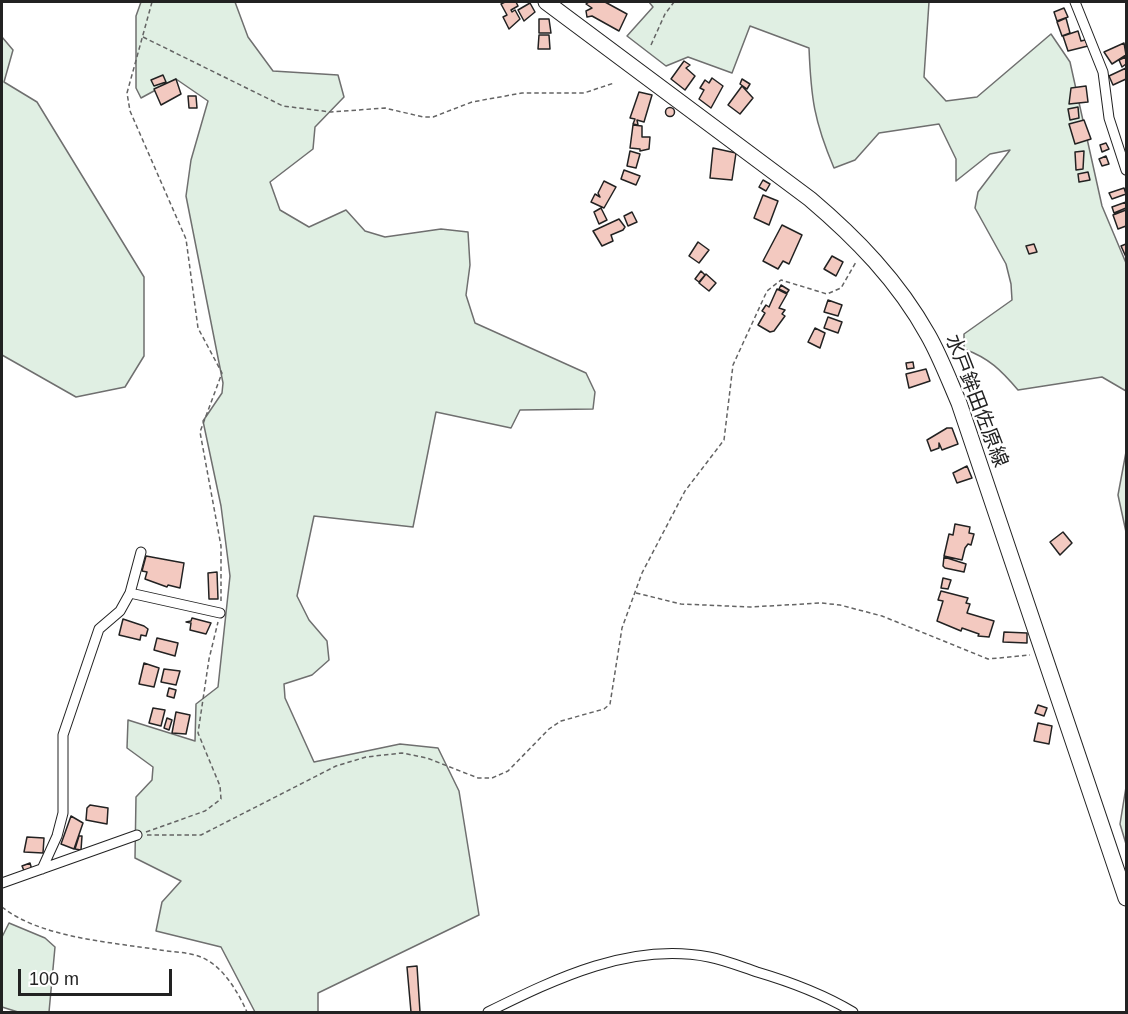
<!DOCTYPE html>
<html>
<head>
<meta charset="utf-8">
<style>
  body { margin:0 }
  #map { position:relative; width:1128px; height:1014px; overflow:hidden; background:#fff; font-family:Arial,sans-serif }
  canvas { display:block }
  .frame { position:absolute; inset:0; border:3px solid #222; pointer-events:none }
  .scale { position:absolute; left:18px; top:969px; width:154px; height:27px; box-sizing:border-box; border:3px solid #222; border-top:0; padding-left:8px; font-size:18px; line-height:21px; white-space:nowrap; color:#222; -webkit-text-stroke:4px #fff; paint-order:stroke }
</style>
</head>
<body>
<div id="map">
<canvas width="1128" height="1014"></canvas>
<div class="frame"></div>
<div class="scale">100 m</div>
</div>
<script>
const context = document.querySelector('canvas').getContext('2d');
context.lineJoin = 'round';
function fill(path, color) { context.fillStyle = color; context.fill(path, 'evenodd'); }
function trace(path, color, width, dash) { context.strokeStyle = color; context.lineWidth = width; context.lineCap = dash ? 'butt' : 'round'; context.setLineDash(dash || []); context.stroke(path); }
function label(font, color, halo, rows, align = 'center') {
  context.font = font + ' Arial,"Noto Sans JP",sans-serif'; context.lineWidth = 4.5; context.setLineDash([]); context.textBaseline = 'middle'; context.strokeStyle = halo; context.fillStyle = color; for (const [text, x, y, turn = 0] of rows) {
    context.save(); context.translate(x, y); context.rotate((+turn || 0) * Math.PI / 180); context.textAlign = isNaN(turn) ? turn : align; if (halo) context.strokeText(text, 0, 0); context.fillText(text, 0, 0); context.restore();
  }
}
const green = new Path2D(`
  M141,2H235L248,37L273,71L338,75L344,97L315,127L313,149L270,182L280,210L309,227L346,210L365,231L385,237L441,229L468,232L470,265L466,295L475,323L586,373L595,392L593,409L520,410L511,428L436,412L413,527L314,516L297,596L309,620L327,641L329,660L312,675L284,684L285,698L314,762L400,744L438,748L459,791L479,915L318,993V1012H255L221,947L156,931L162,902L181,881L135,858L136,797L152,780L153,767L127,748L128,720L195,741L196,704L218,687L230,576L221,506L203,421L222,393L223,383L186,196L191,160L208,101L176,79L141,98L136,88V16Z
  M649,2H929L924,77L946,101L977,97L1051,34L1070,62L1102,206L1126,263V391L1102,377L1018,390C1001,370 989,358 964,349V334L1012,300L1011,284L1006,264L975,208L978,192L1010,150L990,154L956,181V159L939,124L879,133L855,160L834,168C814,121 811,98 809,48L750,26L732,73L688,57L666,66L627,36L653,7Z
  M2,37L13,50L4,82L37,102L144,277V356L125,387L76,397L2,355Z
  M1126,452V532L1118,495Z
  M1126,787V844L1120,824Z
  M9,923L45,938L55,947L49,1012H18L2,1007V937Z`);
const building = new Path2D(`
  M505,2H516L518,6L511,10L512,12L515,10L520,19L509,29L503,17L507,15L501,4Z
  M589,2H605L627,14L619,31L592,16L587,17L586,11L592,8L586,4Z
  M530,3L535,12L524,21L518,10Z
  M1064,8L1068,17L1057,21L1054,12Z
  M1066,18L1070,33L1062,36L1057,22Z
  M539,19H549L551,33H539Z
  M1078,31L1081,41L1085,40L1088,46L1068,51L1063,36Z
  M539,35H549L550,49H538Z
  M1124,43L1126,55L1112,64L1104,52Z
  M1126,57V64L1122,67L1119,60Z
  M684,61L690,65L686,68L695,76L685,90L671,79Z
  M1126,68V79L1113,85L1109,76Z
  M163,75L166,82L154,86L151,80Z
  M712,78L723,86L711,108L699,99L704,90L700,88L705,80L709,83Z
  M176,79L181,94L161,105L154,89Z
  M742,79L750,84L747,89L740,84Z
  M742,86L753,98L740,114L728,105Z
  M1086,86L1088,102L1069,104L1071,88Z
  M639,92L652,95L644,122L637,120L638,125L633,124L635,119L630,118Z
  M188,96H196L197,108H189Z
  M1078,107L1079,118L1070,120L1068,109Z
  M665.5 112a4.5 4.5 0 1 1 9 0a4.5 4.5 0 1 1-9 0Z
  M1084,120L1091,139L1075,144L1069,124Z
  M633,125L642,126V137H650L649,149L640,151V149L630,148Z
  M1106,143L1109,149L1102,152L1100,145Z
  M713,148L736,153L732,180L710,178Z
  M630,151L640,154L636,168L627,166Z
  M1084,151L1083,169L1076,170L1075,152Z
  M1106,156L1109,164L1102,166L1099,159Z
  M624,170L640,176L636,185L621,179Z
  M1088,172L1090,180L1079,182L1078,174Z
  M763,180L770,184L766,191L759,187Z
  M604,181L616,187L604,208L591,202L595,194L600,197L598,193Z
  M1124,188L1126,194L1112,199L1109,193Z
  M763,195L778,201L769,225L754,218Z
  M1126,197V208L1114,213L1112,207L1126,202Z
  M601,208L607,220L599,224L594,212Z
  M1126,210V226L1118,229L1113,215Z
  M632,212L637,222L628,226L624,216Z
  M619,219L625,227L623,230L611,235L613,241L602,246L593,231Z
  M782,225L802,235L789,264L783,261L778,269L763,261Z
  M698,242L709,250L699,263L689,256Z
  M1034,244L1037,252L1029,254L1026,246Z
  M1126,244V257L1121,246Z
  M832,256L843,262L836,276L824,269Z
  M701,271L705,275L699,282L695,279Z
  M706,274L716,283L709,291L699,283Z
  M781,285L789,290L787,293L779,289Z
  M777,289L787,294L779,308L785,310L782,314L785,316L774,331L770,332L758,325L765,313L762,311L766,305L769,307Z
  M828,300L842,305L838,316L824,312Z
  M828,317L842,322L838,333L824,328Z
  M815,328L825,333L820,348L808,342Z
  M913,362L914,368L907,369L906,363Z
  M926,369L930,381L909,388L906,374Z
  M947,428H952L958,444L942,450L939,443V448L931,451L927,440Z
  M967,466L972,478L957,483L953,473Z
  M955,524L970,527L969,533L974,534L971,545L968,544L965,548L962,560L944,556L949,534L953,535Z
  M1063,532L1072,543L1060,555L1050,542Z
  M146,556L184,563L180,588L168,585L167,587L145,579L147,572L142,571Z
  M944,557L966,564L964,572L945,568L943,566Z
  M217,572L218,599H209L208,573Z
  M943,578L951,580L948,589L941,588Z
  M941,591L968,598L966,603L970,604L967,613L994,621L989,637L978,636L979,634L962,628L961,631L937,621L943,601L938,600Z
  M192,618L211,623L206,634L190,630L191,623L186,622L191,621Z
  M123,619L144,626L148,629L146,636L141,635L140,640L119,635Z
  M1004,632L1027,633V643L1003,642Z
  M157,638L178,643L175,656L154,650Z
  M144,663L159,668L154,687L139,684Z
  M164,669L180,671L176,685L161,682Z
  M169,688L176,690L174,698L167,696Z
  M1038,705L1047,708L1044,716L1035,713Z
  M153,708L165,710L161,726L149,723Z
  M176,712L190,715L186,734L172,733Z
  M167,718L172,720L169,730L164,728Z
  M1038,723L1052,726L1049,744L1034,741Z
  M90,805L108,808L107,824L86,820L87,808Z
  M71,816L83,823L74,849L61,844Z
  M79,836H82L81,850L75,849Z
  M27,837L44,838L43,853L24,852Z
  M30,863L32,870L25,873L22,866Z
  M417,966L420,1012H411L407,967Z`);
const path = new Path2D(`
  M152,2L127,93L130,111L186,239L198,328L222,373L200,432L221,546V602
  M143,37L283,106L331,112L385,108L423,117H433L472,102L522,93H584L614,83
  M651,45L665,14L674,2
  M636,593L681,604L750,607L821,603L840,605L882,616L988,659L1030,655
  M146,832L205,811L221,799L220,786L198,733L209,659L218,622
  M147,835H201L336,766L366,757L402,753L427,758L478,778H492L508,771L549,729L561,721L604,709L610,704L622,628L642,573L685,491L724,440L733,365L767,291L781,280L827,294L841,288L856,262
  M2,907C41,938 111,942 160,950C172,952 189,952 201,957C223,966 238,992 247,1012`);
const minor = new Path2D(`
  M1075,2L1103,72L1109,118L1126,170
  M130,593L220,613
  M42,869L57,836L63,813V735L99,629L120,611L130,593L141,552
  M2,883L137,835
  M488,1012C557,978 631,942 709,957C725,960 742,967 757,972C791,982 823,994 853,1012`);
const primary = new Path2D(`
  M546,2L810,199C856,238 898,281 928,335C940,356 949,380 959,403L1126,898`);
const streetNames = [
  ["水戸鉾田佐原線",976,401,69]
];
fill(green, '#e0efe3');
trace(green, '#6f6f6f', 1.5);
fill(building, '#f3c9c0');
trace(building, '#222', 1.5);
trace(minor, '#222', 11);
trace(primary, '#222', 17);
trace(path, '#646464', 1.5, [4.5, 3]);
trace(minor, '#fff', 9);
trace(primary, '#fff', 15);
label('20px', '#222', '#fff', streetNames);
</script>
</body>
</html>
